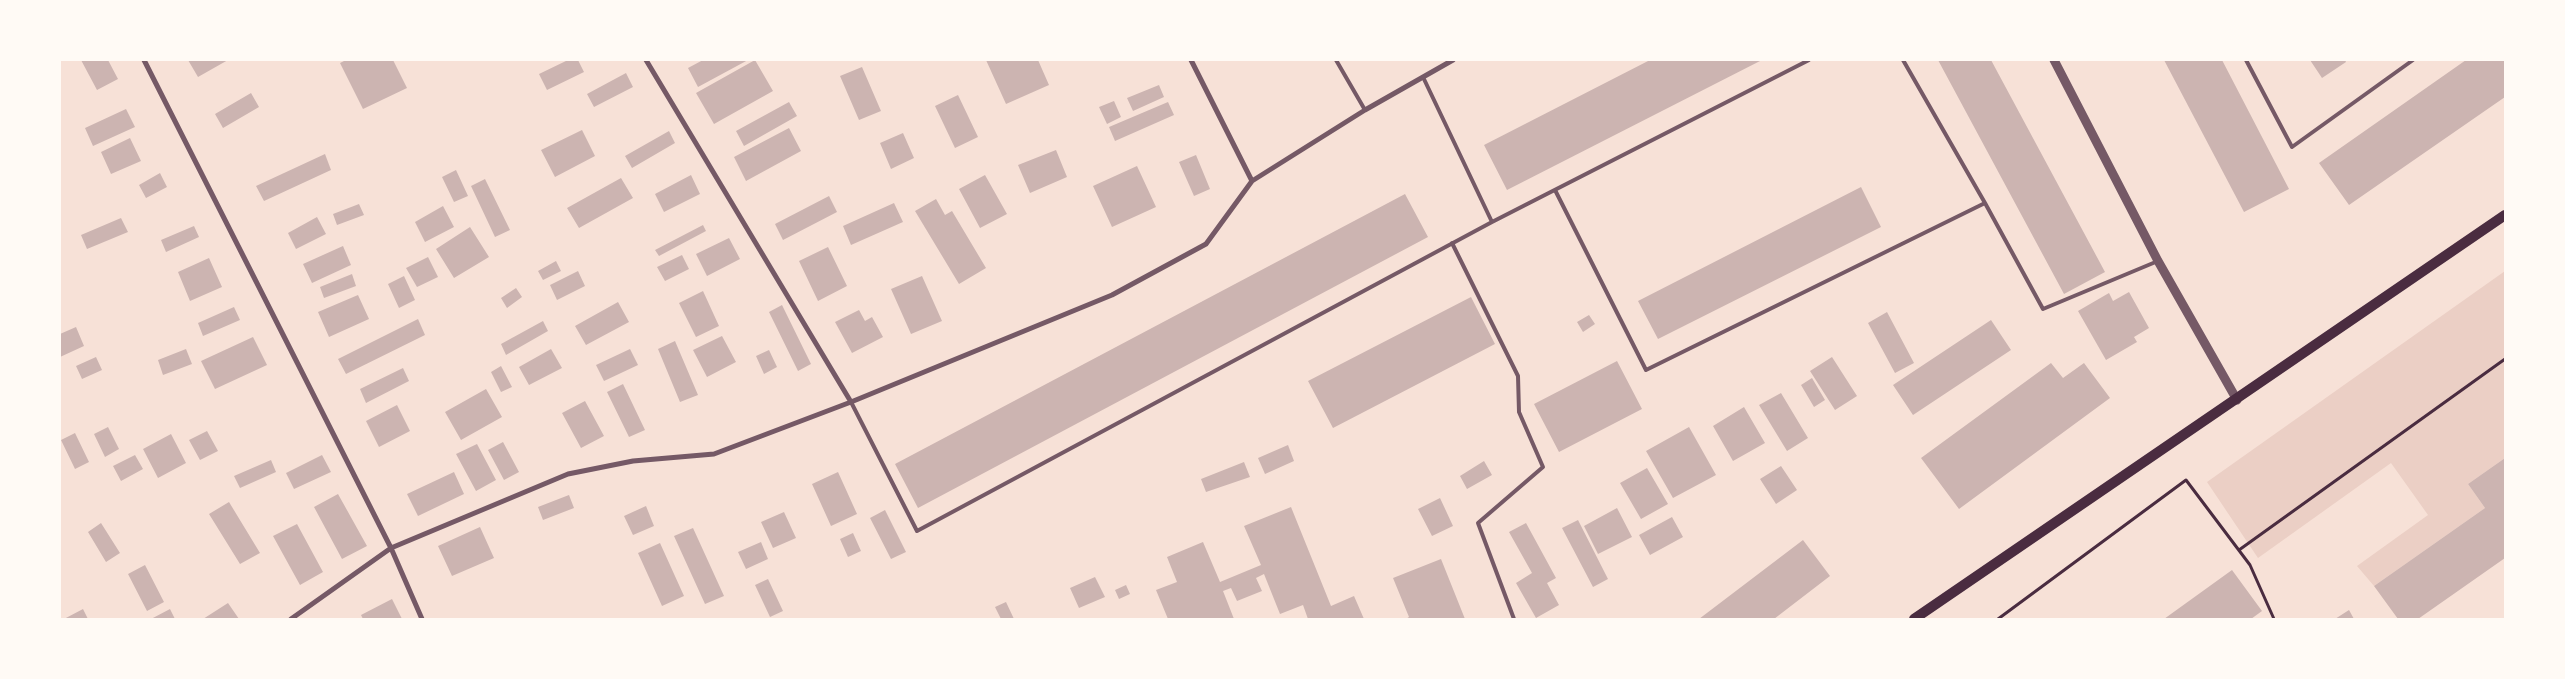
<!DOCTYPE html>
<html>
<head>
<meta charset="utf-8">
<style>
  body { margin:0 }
  #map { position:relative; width:2565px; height:679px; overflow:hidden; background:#f7e1d7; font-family:"Exo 2",sans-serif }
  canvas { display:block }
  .frame { position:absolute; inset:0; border:61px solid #fffaf5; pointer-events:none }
</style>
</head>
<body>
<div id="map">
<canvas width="2565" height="679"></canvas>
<div class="frame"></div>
</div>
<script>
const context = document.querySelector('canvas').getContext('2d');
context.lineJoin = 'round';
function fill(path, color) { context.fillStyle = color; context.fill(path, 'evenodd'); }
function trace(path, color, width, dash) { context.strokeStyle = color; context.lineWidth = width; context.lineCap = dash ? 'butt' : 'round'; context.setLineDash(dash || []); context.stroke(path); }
const green = new Path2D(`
  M2505,271V458L2468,484L2485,508L2374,586L2357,566L2428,515L2391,463L2258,558L2207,482Z`);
const building = new Path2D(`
  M81,60H108L118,79L97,90Z
  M188,60H228L198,77Z
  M346,60H393L407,88L363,109L340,63Z
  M568,60H578L584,72L547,90L539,74Z
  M703,60H748L698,87L688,68Z
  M755,60L773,91L714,124L696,93Z
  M986,60H1038L1049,85L1006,104Z
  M1650,60H1762L1507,190L1484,145Z
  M1938,60H1991L2105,272L2064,294Z
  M2164,60H2222L2289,189L2244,212Z
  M2310,60H2345L2346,62L2322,78Z
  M2466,60H2505V97L2349,205L2319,163Z
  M862,67L881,111L859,120L840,76Z
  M626,73L633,87L594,107L587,94Z
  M1159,85L1164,97L1133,111L1127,98Z
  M251,93L259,107L223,128L215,114Z
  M958,95L978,137L955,148L935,106Z
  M1114,101L1121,117L1107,124L1099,107Z
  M789,102L797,116L744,146L736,131Z
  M1168,102L1174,115L1115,141L1109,127Z
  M126,109L135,127L93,146L85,128Z
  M789,128L801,151L746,181L734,157Z
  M582,130L595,156L555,177L541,150Z
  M669,131L675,143L632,168L625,156Z
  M903,133L914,158L891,169L880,143Z
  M130,138L141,161L111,174L101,152Z
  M1056,150L1067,177L1030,193L1018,165Z
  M325,154L331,170L264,201L256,186Z
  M1196,155L1210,189L1194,196L1179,162Z
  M1137,166L1156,207L1112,227L1093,186Z
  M456,170L468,196L454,202L442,177Z
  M160,173L167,187L146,198L139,185Z
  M691,175L700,194L664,212L655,194Z
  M985,175L1007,214L980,228L959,189Z
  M621,178L633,198L579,228L567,208Z
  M485,179L510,230L495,237L471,186Z
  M1861,187L1881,227L1658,339L1638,301Z
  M1405,194L1428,237L918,508L895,464Z
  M829,196L837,212L783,240L775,224Z
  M936,199L945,215L952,211L986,268L959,284L915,211Z
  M894,203L903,222L851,245L843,226Z
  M359,204L364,215L337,225L333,214Z
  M443,206L454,227L425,242L415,222Z
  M317,217L326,234L296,249L288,233Z
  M121,218L128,232L87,249L81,235Z
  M703,225L706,231L659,256L655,250Z
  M194,226L199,237L166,252L161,240Z
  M470,227L489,257L454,278L436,249Z
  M729,238L740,259L707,276L696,254Z
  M343,246L351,265L312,283L303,264Z
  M828,247L847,286L818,301L799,261Z
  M682,255L689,269L665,281L657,267Z
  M428,257L438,277L417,287L406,268Z
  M209,258L222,287L190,301L178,272Z
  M556,261L561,271L543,280L538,271Z
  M578,271L585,286L557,300L550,285Z
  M352,274L356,286L324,298L320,287Z
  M404,276L415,300L399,308L388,284Z
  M922,276L942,321L911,334L891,289Z
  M516,288L522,297L507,308L501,298Z
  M703,291L719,326L696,337L679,303Z
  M2129,292L2149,328L2134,337L2137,342L2106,360L2078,311L2109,293L2113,301Z
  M358,295L369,319L329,337L318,312Z
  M1471,297L1495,344L1333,428L1308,381Z
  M618,302L629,322L586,345L575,326Z
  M782,305L811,364L798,371L769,312Z
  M234,307L240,320L203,336L198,323Z
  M859,310L865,321L872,317L883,337L852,353L835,322Z
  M1887,312L1914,363L1895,373L1868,323Z
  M1589,315L1595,324L1583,332L1577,322Z
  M418,319L425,335L346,374L338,359Z
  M1991,320L2011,350L1913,415L1893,385Z
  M543,321L548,331L506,355L501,344Z
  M76,327L84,346L60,357V334Z
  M722,336L736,362L707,377L693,350Z
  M253,337L267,365L215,389L201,361Z
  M675,341L698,395L680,402L658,349Z
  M186,349L192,364L163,375L158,360Z
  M551,349L562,368L529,385L519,367Z
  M630,349L638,365L604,381L596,365Z
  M769,350L777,367L764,374L756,356Z
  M96,357L102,370L82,379L76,366Z
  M1832,357L1857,396L1835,410L1810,371Z
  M1617,361L1642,409L1559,452L1534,404Z
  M2051,363L2063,378L2084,363L2110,398L1959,509L1921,458Z
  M501,366L512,387L501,392L491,372Z
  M403,368L409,381L366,403L360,389Z
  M1812,378L1825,400L1814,407L1801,385Z
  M623,384L645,430L629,437L607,392Z
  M486,389L502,417L461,440L445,412Z
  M1781,393L1808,438L1787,451L1759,405Z
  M585,401L604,436L581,448L562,413Z
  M397,405L410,431L379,447L366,421Z
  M1744,407L1765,443L1733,461L1713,426Z
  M108,427L119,449L105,457L94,434Z
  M1689,427L1716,475L1673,498L1646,451Z
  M207,431L218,451L200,460L189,440Z
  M75,433L89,462L75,469L61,440Z
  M171,434L186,463L158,478L143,449Z
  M503,442L519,472L504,480L488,450Z
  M477,444L496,480L476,491L456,454Z
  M1288,445L1294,461L1265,474L1258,458Z
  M135,455L143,469L121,481L113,466Z
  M322,455L331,472L294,489L286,473Z
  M2505,458V558L2418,619H2398L2374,586L2485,508L2468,484Z
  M271,460L276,472L240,488L234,476Z
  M1484,461L1492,475L1467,489L1460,476Z
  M1244,462L1250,477L1206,492L1201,479Z
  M1781,466L1797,490L1776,504L1760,479Z
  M1647,468L1668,504L1641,519L1620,483Z
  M454,472L464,494L418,516L407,494Z
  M838,472L857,514L831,526L812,484Z
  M338,494L367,546L342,559L314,507Z
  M569,495L574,508L543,520L538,507Z
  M1440,498L1453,526L1432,536L1418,509Z
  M229,502L260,553L240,564L209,514Z
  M646,506L654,526L633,535L624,516Z
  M1291,507L1331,606L1354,596L1364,619H1308L1303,605L1280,614L1264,574L1256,578L1262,591L1237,601L1231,588L1223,591L1234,619H1168L1156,590L1177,582L1167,557L1203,542L1220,582L1261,565L1244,526Z
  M1617,508L1632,537L1598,554L1584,526Z
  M885,510L906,552L891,559L870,518Z
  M784,512L796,538L773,548L761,522Z
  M1672,517L1683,537L1650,555L1639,535Z
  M1578,520L1608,579L1593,587L1562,528Z
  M101,523L120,553L106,562L88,532Z
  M1526,523L1556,578L1547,583L1559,605L1536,618L1516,583L1532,573L1509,532Z
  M297,524L323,572L300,585L273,536Z
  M480,527L494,558L452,576L438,546Z
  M693,528L724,596L705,604L674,536Z
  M853,533L861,551L848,557L840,539Z
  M1803,540L1830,576L1774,619H1699Z
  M761,542L768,559L746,569L738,552Z
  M660,543L684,596L662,606L638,553Z
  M1441,559L1465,619H1406L1409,617L1393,578Z
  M145,565L164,602L147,611L128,574Z
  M2232,570L2262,611L2251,619H2164Z
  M1095,577L1105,597L1079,608L1070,588Z
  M768,579L783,611L770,617L755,585Z
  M1126,585L1130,594L1119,599L1115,590Z
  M392,599L402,619H363L361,615Z
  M1006,602L1014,619H1001L995,607Z
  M228,603L239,619H203Z
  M83,609L88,619H64Z
  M170,609L175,619H151Z
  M2349,610L2354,619H2335Z`);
const path = new Path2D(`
  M2239,550L2505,359
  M1998,619L2186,480L2250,565L2274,619`);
const service = new Path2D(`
  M1336,60L1365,110
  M1903,60L1985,203L2043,309L2158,261
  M2246,60L2292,147L2413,60
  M1423,77L1492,222
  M1555,190L1646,370L1985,203
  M1452,243L1518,376L1519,412L1543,467L1478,523L1514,619
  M851,402L917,531L1492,222L1809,60`);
const minor = new Path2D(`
  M144,60L391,548L422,619
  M646,60L851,402
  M1191,60L1252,181
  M291,619L391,548L568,474L633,461L714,454L851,402L1112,295L1206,244L1252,181L1365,110L1453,60`);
const tertiary = new Path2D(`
  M2054,60L2158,261L2237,400`);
const secondary = new Path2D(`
  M1914,619L2505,215`);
fill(green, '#ebcfc5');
fill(building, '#ccb4b1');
trace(path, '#4a2c40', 3);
trace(service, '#755966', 4);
trace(minor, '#755966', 5);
trace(tertiary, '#755966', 9);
trace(secondary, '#4a2c40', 10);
</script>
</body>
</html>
